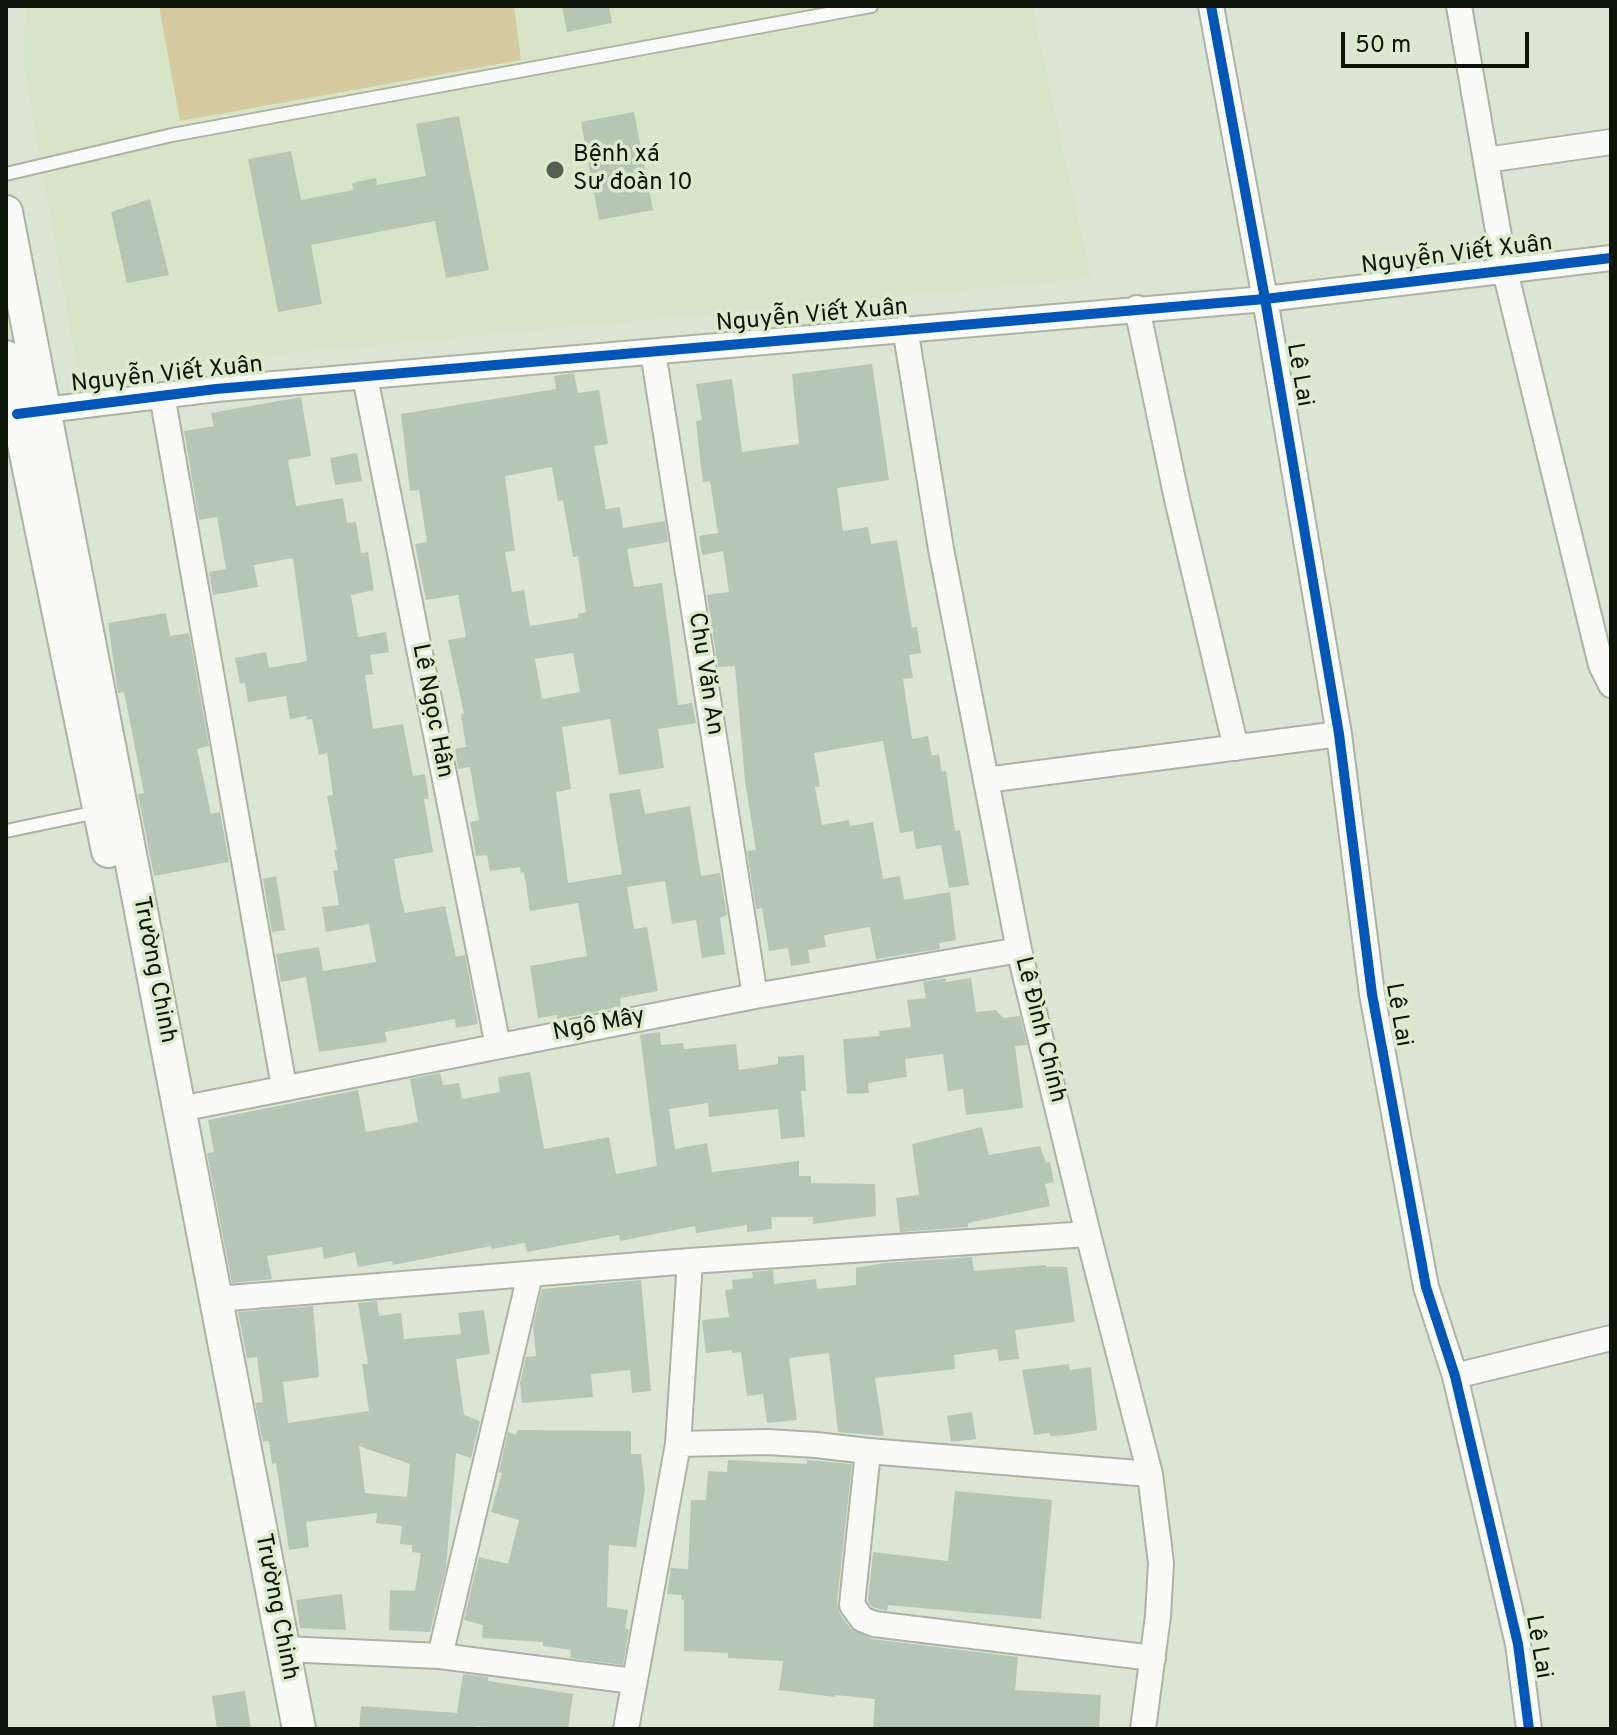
<!DOCTYPE html>
<html>
<head>
<meta charset="utf-8">
<style>
  body { margin:0 }
  #map { position:relative; width:1617px; height:1735px; overflow:hidden; background:#dce5d3; font-family:Overpass,sans-serif }
  canvas { display:block }
  .frame { position:absolute; inset:0; border:8px solid #0f1409; pointer-events:none }
  .scale { position:absolute; left:1341px; top:32px; width:188px; height:36px; box-sizing:border-box; border:4px solid #0f1409; border-top:0; padding-left:10px; font-size:24px; line-height:28px; white-space:nowrap; color:#0f1409; -webkit-text-stroke:6px #dbeccc; paint-order:stroke }
</style>
</head>
<body>
<div id="map">
<canvas width="1617" height="1735"></canvas>
<div class="frame"></div>
<div class="scale">50 m</div>
</div>
<script>
const context = document.querySelector('canvas').getContext('2d');
context.lineJoin = 'round';
function fill(path, color) { context.fillStyle = color; context.fill(path, 'evenodd'); }
function trace(path, color, width, dash) { context.strokeStyle = color; context.lineWidth = width; context.lineCap = dash ? 'butt' : 'round'; context.setLineDash(dash || []); context.stroke(path); }
function label(font, color, halo, rows, align = 'center') {
  context.font = font + ' Overpass,sans-serif'; context.lineWidth = 7; context.setLineDash([]); context.textBaseline = 'middle'; context.strokeStyle = halo; context.fillStyle = color; for (const [text, x, y, turn = 0] of rows) {
    context.save(); context.translate(x, y); context.rotate((+turn || 0) * Math.PI / 180); context.textAlign = isNaN(turn) ? turn : align; if (halo) context.strokeText(text, 0, 0); context.fillText(text, 0, 0); context.restore();
  }
}
const built = new Path2D(`
  M26,6H1032L1091,278L78,373L23,61Z`);
const green = new Path2D(`
  M159,6H514L521,60L180,121Z`);
const building = new Path2D(`
  M562,6H609L612,23L567,32Z
  M634,112L653,210L599,220L581,122Z
  M459,116L489,270L446,278L435,221L311,245L322,304L278,312L248,159L291,151L301,200L353,190L352,183L376,178L377,185L426,176L416,124Z
  M150,199L169,275L127,283L111,212Z
  M872,364L889,480L837,488L843,531L868,527L871,544L897,540L912,628L917,627L921,653L909,655L913,678L903,679L912,739L928,736L932,756L939,754L942,772L946,771L955,831L960,830L969,885L949,888L941,845L916,849L913,831L900,833L883,741L814,753L820,786L815,787L822,825L849,820L850,826L873,822L883,879L900,876L904,900L950,892L956,940L939,943L940,949L876,959L870,927L824,935L826,947L808,950L810,963L791,966L788,948L769,951L762,908L756,909L747,851L756,850L745,781L735,666L718,667L707,595L729,592L723,551L702,555L699,536L718,533L710,481L703,482L700,459L696,421L702,420L696,384L732,379L742,452L799,444L792,374Z
  M574,373L578,393L599,390L608,444L594,446L606,509L620,507L623,528L665,521L668,542L627,549L634,587L662,583L678,705L692,703L696,723L658,729L664,768L619,775L610,719L562,727L571,789L556,792L568,883L622,874L609,794L640,789L645,814L690,806L701,876L720,873L727,915L720,918L725,954L702,958L696,920L672,924L665,881L627,887L634,929L647,927L658,991L620,998L621,1007L557,1019V1015L538,1018L530,966L587,956L578,903L530,911L524,872L521,873L520,867L490,871L487,855L476,856L470,822L479,820L470,767L458,769L455,749L466,747L461,714H464L448,640L466,637L458,595L426,600L415,544L427,542L419,490L410,491L401,414L556,389L554,376ZM552,467L558,501L563,500L573,557L578,556L586,612L578,614V618L530,626L524,590L512,592L505,552L515,551L505,476ZM573,653L580,692L542,699L535,659Z
  M301,397L311,456L288,460L296,506L343,498L347,523L356,522L361,553L368,552L374,590L351,595L358,637L386,632L389,652L370,655L373,674L365,675L373,729L403,724L413,776L425,774L429,799H424L433,852L394,859L401,898L405,913L445,906L456,957L465,955L478,1024L456,1028L455,1019L385,1032L387,1042L319,1052L306,977L281,982L276,954L319,947L323,971L376,962L369,924L326,932L322,907L339,905L333,871L338,870L334,850H337L327,796L333,795L327,753L319,755L312,719L307,720L306,716L290,719L286,696L248,702L245,683L240,684L235,658L266,652L269,668L307,661L293,558L254,565L258,587L213,595L209,572L226,569L217,517L199,520L184,431L214,426L211,413Z
  M357,453L362,481L335,485L330,458Z
  M166,613L170,636L189,633L209,746L197,749L211,814L220,812L229,862L154,876L138,794L144,793L124,692L118,693L108,623Z
  M276,876L285,930L272,932L263,879Z
  M945,978L946,982L971,978L976,1012L996,1010L1003,1018L1020,1016L1027,1045L1015,1046L1023,1108L966,1115L963,1089L948,1091L943,1054L905,1059L907,1077L868,1083L869,1093L847,1094L843,1039L880,1036L879,1031L911,1027L907,1000L926,998L923,982Z
  M660,1032L661,1045L683,1043L684,1049L736,1044L739,1070L778,1064V1057L804,1055L806,1091H801L805,1137L781,1139L778,1109L709,1117L708,1103L669,1109L675,1149L707,1143L712,1172L799,1161V1176H811V1183L875,1184L876,1216L813,1224V1217H771L772,1229L747,1232V1225L696,1233L695,1226L620,1241L619,1235L527,1252L525,1243L492,1249L491,1246L393,1265L392,1261L358,1267L355,1252L324,1259L322,1247L267,1256L272,1279L232,1283L207,1153L214,1152L208,1120L358,1090L366,1132L418,1122L410,1079L440,1073L443,1085L459,1083L462,1099L500,1092L498,1077L530,1072L544,1149L609,1137L616,1174L657,1166L640,1035Z
  M982,1127L989,1155L1040,1146L1046,1163L1050,1162L1054,1182L1045,1184L1050,1206L968,1223V1227L900,1232L896,1198L919,1195L912,1144Z
  M972,1257L974,1271L1046,1265V1267H1067L1075,1322L1015,1330L1019,1359L999,1361L997,1349L954,1355L955,1369L875,1378L884,1436L838,1432L829,1353L789,1358L797,1420L767,1423L763,1394L747,1396L741,1352L732,1353V1350L706,1353L702,1320L729,1317L725,1290L733,1289L732,1280L753,1278L752,1272L773,1270L774,1284L816,1279L817,1289L856,1285V1268L885,1263Z
  M641,1280L651,1391L632,1393L630,1370L591,1374L593,1397L522,1403L520,1383L526,1357L536,1356L533,1326L542,1289Z
  M377,1301L379,1316L401,1313L404,1339L461,1334L458,1313L484,1310L490,1354L456,1359L464,1415L480,1421L471,1458L456,1453L446,1567L430,1632L389,1630L390,1590L415,1591L421,1553L412,1552V1545L400,1544L402,1526L376,1523L377,1513L306,1522L309,1547L289,1550L276,1463L272,1464L269,1441L263,1442L255,1403L263,1402L257,1357L247,1358L238,1312L313,1306L319,1377L283,1382L288,1423L369,1411L362,1364H368L358,1303ZM359,1446L410,1464L407,1497L365,1493Z
  M1069,1364L1070,1370L1091,1367L1097,1430L1066,1435L1050,1436L1049,1433L1034,1435L1022,1370Z
  M972,1412L976,1439L951,1442L947,1416Z
  M517,1430L631,1431V1454H641L645,1489L636,1547L609,1545L607,1607L628,1610L625,1629H629L623,1665L570,1658L571,1650L543,1646V1642L482,1638L483,1625L464,1620L479,1557L508,1564L519,1520L491,1512L502,1473L499,1472L508,1432L516,1435Z
  M728,1460L807,1464V1460L852,1464L837,1603L840,1614L850,1628L872,1639L1018,1657L1015,1690L1101,1695L1099,1729H873L875,1699L835,1695V1697L779,1690L783,1661L728,1658V1653L684,1651V1600H681L682,1595L667,1594L671,1568L688,1569L691,1500H706L708,1471L727,1472Z
  M955,1491L1052,1500L1041,1619L888,1605L887,1611L872,1607L868,1601L873,1552L948,1561Z
  M342,1594L346,1630L300,1628L296,1600Z
  M463,1674L488,1677V1681L573,1694L568,1729H498L476,1726L475,1729H359L361,1706L457,1713Z
  M245,1691L251,1729H217L212,1696Z`);
const service = new Path2D(`
  M6,174L172,135L871,6
  M6,831L97,812`);
const minor = new Path2D(`
  M1211,6L1265,299L1339,734L1372,994L1426,1287L1455,1376L1518,1644L1529,1729
  M1459,6L1505,271L1601,665L1611,685
  M1486,160L1611,142
  M1137,308L1177,499L1236,748
  M905,328L941,549L1019,950L1088,1234L1150,1474L1161,1563L1158,1616L1143,1729
  M653,352L755,996
  M365,377L498,1046
  M162,395L284,1087
  M29,412L216,389L1265,299L1611,258
  M986,780L1339,734
  M180,1109L755,996L1019,950
  M216,1299L690,1261L1088,1234
  M1455,1376L1611,1338
  M678,1444L767,1442L816,1445L868,1451L1150,1474
  M868,1451L852,1605L862,1619L874,1624L1153,1658
  M283,1649L440,1656L633,1681
  M440,1656L530,1275
  M626,1729L678,1444L690,1261`);
const tertiary = new Path2D(`
  M6,212L299,1729
  M6,357L108,851`);
const cycleway = new Path2D(`
  M1211,6L1265,299L1339,734L1372,994L1426,1287L1455,1376L1518,1644L1529,1729
  M17,414L216,389L1265,299L1611,258`);
const markers = [
  [555,170,10,"#575d50"]
];
const poiNames = [
  ["Bệnh xá",573,156],
  ["Sư đoàn 10",573,184]
];
const streetNames = [
  ["Nguyễn Viết Xuân",1457,256,-7],
  ["Nguyễn Viết Xuân",812,317,-5],
  ["Lê Lai",1298,375,80],
  ["Nguyễn Viết Xuân",167,376,-6],
  ["Chu Văn An",704,674,81],
  ["Lê Ngọc Hân",431,711,79],
  ["Trường Chinh",153,970,79],
  ["Lê Lai",1397,1015,80],
  ["Ngô Mây",599,1026,-11],
  ["Lê Đình Chính",1039,1030,76],
  ["Trường Chinh",275,1607,79],
  ["Lê Lai",1537,1647,80]
];
fill(built, '#d6e5c8');
fill(green, '#d5caa0');
fill(building, '#b5c6b4');
trace(service, '#acb3a5', 16);
trace(minor, '#acb3a5', 28);
trace(tertiary, '#acb3a5', 36);
trace(service, '#fafbf8', 12);
trace(minor, '#fafbf8', 24);
trace(tertiary, '#fafbf8', 32);
trace(cycleway, '#0057b8', 10);
for (const [x, y, r, color] of markers) { const dot = new Path2D(); dot.arc(x, y, r, 0, 2 * Math.PI); context.fillStyle = color; context.fill(dot); trace(dot, '#dbeccc', 3); }
label('24px', '#0f1409', '#dbeccc', poiNames, 'left');
label('24px', '#0f1409', '#dbeccc', streetNames);
</script>
</body>
</html>
